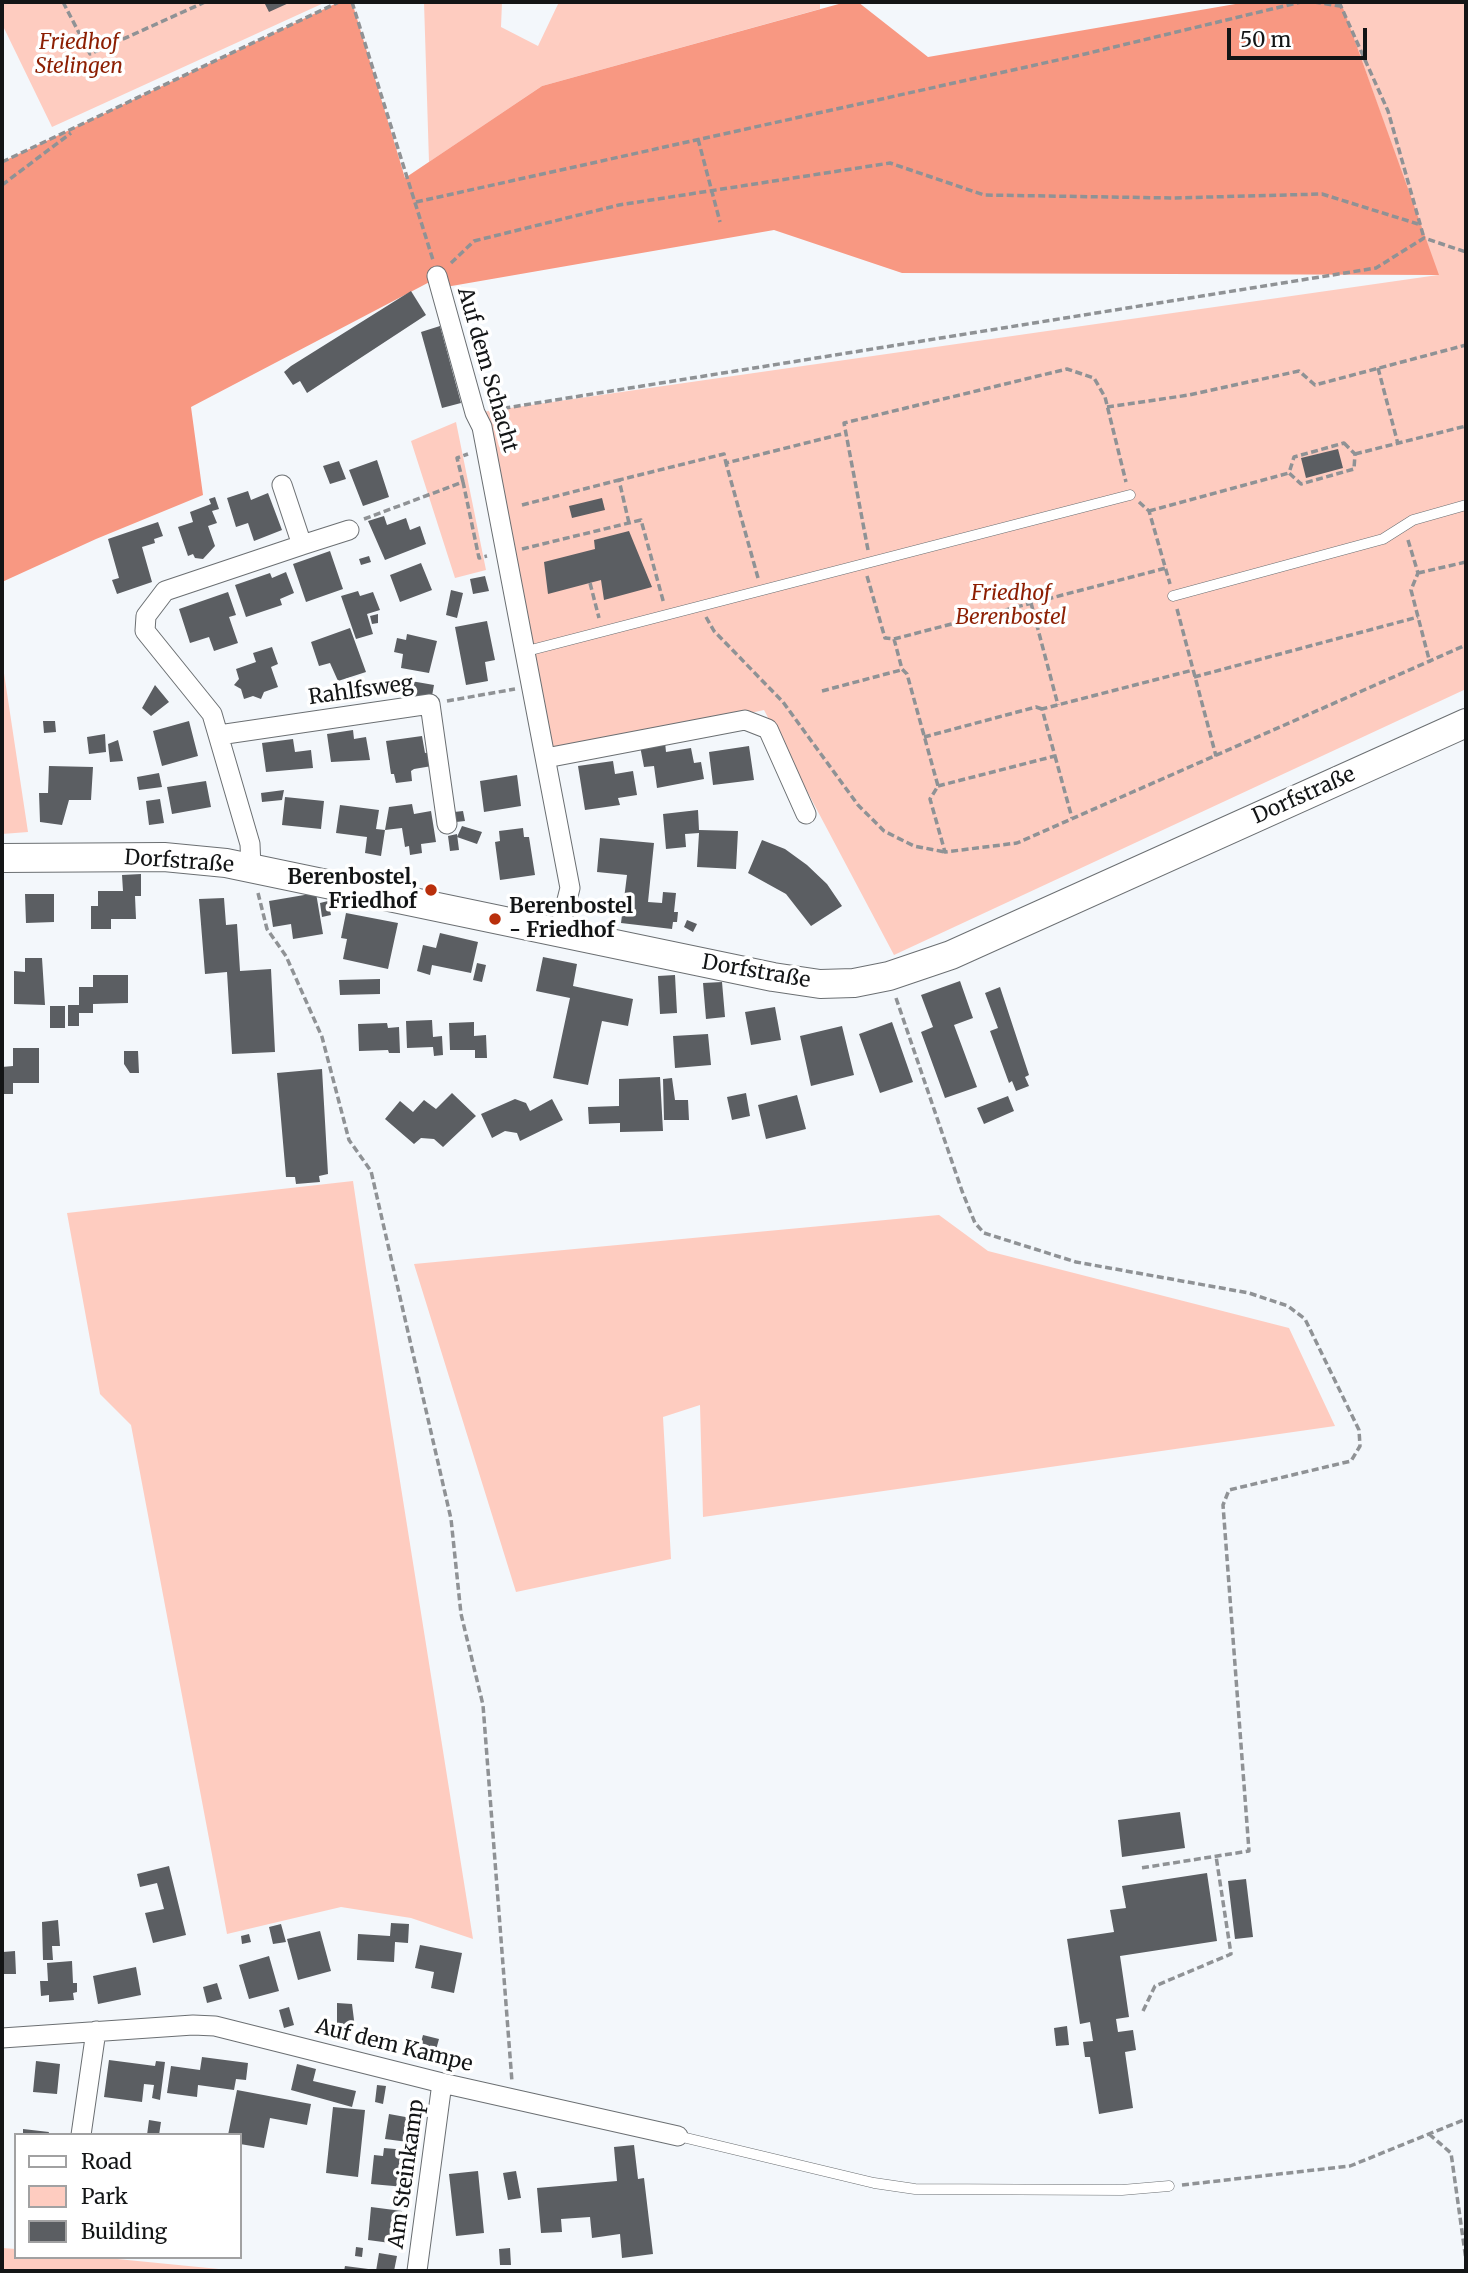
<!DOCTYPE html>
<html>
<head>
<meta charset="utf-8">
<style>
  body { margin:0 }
  #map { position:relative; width:1468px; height:2273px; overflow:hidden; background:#f3f7fb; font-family:Merriweather,serif }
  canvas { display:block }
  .frame { position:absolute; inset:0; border:4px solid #131516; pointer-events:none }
  .legend { position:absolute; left:14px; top:2133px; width:228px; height:126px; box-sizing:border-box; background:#fff; border:2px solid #a1a1a2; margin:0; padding:9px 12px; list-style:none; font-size:21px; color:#131516 }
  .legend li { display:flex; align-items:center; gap:14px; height:35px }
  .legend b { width:35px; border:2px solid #a1a1a2 }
  .scale { position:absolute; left:1227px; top:28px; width:140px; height:32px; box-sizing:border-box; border:4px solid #131516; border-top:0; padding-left:9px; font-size:21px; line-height:24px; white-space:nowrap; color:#131516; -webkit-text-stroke:5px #fff; paint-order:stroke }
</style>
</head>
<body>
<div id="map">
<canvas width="1468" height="2273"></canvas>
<div class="frame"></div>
<ul class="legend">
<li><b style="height:9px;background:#fff"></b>Road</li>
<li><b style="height:19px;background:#feccc0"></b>Park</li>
<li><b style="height:19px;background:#5b5e62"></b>Building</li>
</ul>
<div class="scale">50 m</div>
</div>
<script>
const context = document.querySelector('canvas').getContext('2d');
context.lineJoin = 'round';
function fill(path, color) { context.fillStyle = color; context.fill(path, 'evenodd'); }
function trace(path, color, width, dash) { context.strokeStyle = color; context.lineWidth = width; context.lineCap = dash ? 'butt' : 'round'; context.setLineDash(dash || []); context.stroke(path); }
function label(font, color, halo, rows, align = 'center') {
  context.font = font + ' Merriweather,serif'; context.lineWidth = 7; context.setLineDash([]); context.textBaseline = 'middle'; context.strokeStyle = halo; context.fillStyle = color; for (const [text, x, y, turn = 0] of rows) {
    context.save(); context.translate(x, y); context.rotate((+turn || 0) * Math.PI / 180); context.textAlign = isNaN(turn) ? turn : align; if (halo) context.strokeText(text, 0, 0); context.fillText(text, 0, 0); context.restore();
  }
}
const green = new Path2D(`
  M2,2H326L52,127L2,24Z
  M424,2H502L501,27L538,46L559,2H820V9L542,86L429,162Z
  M1341,2H1466V689L894,955L764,710L546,758L475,413L1438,275Z
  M456,422L486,570L455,578L411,441Z
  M2,660L28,832L2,834Z
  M353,1181L366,1268L473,1939L411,1918L341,1907L227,1934L131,1425L100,1394L67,1213Z
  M939,1215L988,1251L1289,1328L1335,1426L703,1517L700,1405L663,1417L671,1559L516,1592L414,1264Z
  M2,2248L16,2249V2257H97L239,2271H2Z`);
const forest = new Path2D(`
  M339,2H352L405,178L542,86L846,2H858L928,57L1247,2H1341L1439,275L902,273L774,230L440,288L441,276L191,407L203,495L96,539L2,582V162Z`);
const building = new Path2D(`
  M264,2H291L269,12Z
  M411,291L426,315L307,393L300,381L293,385L284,372L291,366Z
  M440,326L461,403L442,408L421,332Z
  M1338,449L1343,468L1306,478L1301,458Z
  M377,460L389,497L363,506L349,470Z
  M339,461L346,479L330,484L323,466Z
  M248,491L251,500L268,493L282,530L254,541L248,523L236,527L227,498Z
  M215,497L219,509L212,511L217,523L208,526L215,546L203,559L195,558L193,554L188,556L178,527L193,522L190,512L211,504L209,499Z
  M602,498L605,510L572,518L569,506Z
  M384,516L387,525L406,518L410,530L420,526L426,544L385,560L368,521Z
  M158,522L163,536L154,539L155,543L142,547L152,582L117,594L112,580L119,578L108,539Z
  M629,531L652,587L604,600L601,580L548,594L544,562L595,549L594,540Z
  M330,551L343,589L306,602L293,564Z
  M369,556L371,562L361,565L359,559Z
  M421,563L432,590L400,602L390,575Z
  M286,572L294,593L280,599L282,605L246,617L235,585L270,573L272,578Z
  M485,576L489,591L473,594L470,579Z
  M451,590L463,593L457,618L446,615Z
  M358,591L360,596L373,592L380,610L367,614L373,634L356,639L341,596Z
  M228,592L236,615L229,617L238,643L214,651L209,637L190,643L179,609Z
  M378,614V623L372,624L370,616Z
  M487,621L495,660L485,662L488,681L466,685L455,627Z
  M350,628L366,672L338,681L330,663L319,666L311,642Z
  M407,634L437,641L429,673L401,668L403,654L394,652L397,638L406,640Z
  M272,647L278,664L271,667L278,687L264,692L261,699L253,696L244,699L241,689L234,685L239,679L236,669L256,662L253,653Z
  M411,681L434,685L432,696L408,699Z
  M155,685L169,702L151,716L142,708Z
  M43,721H55L56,732L44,733Z
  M189,721L198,756L162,766L153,731Z
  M353,730L354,739L366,737L370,760L331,762L327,734Z
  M105,734L106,752L89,754L87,737Z
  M422,736L425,753L431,752L432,766L414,769L411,771L412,781L396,783L394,774H391L386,741Z
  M293,739L295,752L311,750L313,768L266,772L262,743Z
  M118,740L123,761L110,762L108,744Z
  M665,742L666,752L691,748L694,763L701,762L704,779L657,788L654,766L644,767L640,746Z
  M749,746L754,780L713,785L709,752Z
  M613,761L615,774L633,771L637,795L618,798L620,805L585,810L578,766Z
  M49,766L93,767L91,800H69L62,825L40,822L39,793H48Z
  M159,773L162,787L139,790L137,777Z
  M517,775L521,806L484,812L480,781Z
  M206,781L211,807L172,814L167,787Z
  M284,790L282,800L262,802L261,793Z
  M285,797L324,801L321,829L282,825Z
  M160,799L164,823L149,825L146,801Z
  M412,804L414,814L431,811L436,842L421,844L422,853L410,855L409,846L405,847L402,828L385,830L389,807Z
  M340,805L379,810L376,829L385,830L381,856L365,853L367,837L336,833Z
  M698,810L699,830L738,831L736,869L697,867L699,833L685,834L686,847L666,849L663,814Z
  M463,811L465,821L456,822L454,812Z
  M462,826L482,832L477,844L457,837Z
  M523,828L524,837H529L535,875L500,880L495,842L500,841L499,831Z
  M457,834L459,850L450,851L448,836Z
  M600,838L654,843L648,902L662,903L663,892L676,893L674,912H678L677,922H673L672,929L621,923L627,875L597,872Z
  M762,840L785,849L807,865L827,884L842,906L811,926L786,894L748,873Z
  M141,874V896H135L136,919H111V929H91V906H98V891H123L122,875Z
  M316,893L323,934L293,939L291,924L273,927L269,901Z
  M25,894H54V922L26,923Z
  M224,898L226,925L237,924L240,971L271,969L275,1052L232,1054L227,972L205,974L199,899Z
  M328,901L331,915L322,917L320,903Z
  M346,913L398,923L388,969L343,959L347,939L341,938Z
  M687,920L697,924L693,932L684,927Z
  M440,933L478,942L471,973L432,965L430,975L417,971L423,945L436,948Z
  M543,957L577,964L573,986L633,999L628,1026L602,1021L588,1085L553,1078L570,998L536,991Z
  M25,958H42L45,1005L14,1004V971L25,972Z
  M477,963L486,965L482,982L473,980Z
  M93,975H128V1003L93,1004V1013H79V1026H68V1005H79V987H93Z
  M675,975L677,1013L660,1014L658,976Z
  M380,979V994L340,995L339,980Z
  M960,981L973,1018L954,1025L977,1087L945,1098L921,1032L933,1027L921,995Z
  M722,982L725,1017L706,1019L703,983Z
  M1000,987L1029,1075L1025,1077L1029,1086L1016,1091L1012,1081L1009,1083L990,1031L998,1028L985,993Z
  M50,1006H65V1028H50Z
  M775,1007L781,1040L751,1045L745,1012Z
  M432,1020L433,1037L442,1036L443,1055L434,1056L433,1047L407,1048L406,1021Z
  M474,1022V1036L486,1035L487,1058H475V1050H450L449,1023Z
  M892,1022L913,1082L880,1093L859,1034Z
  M387,1023L388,1028L399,1027L400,1053H389L388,1050L359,1051L358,1024Z
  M842,1026L854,1075L811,1086L800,1036Z
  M708,1034L711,1065L675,1068L673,1036Z
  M13,1048H39V1083H13V1094H2V1067L13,1066Z
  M124,1051H138L139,1073H130L124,1064Z
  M322,1069L328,1174L319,1176L320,1182L296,1184L295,1177H286L277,1073Z
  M660,1077L663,1131L620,1132V1123L589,1124L588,1107L619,1106V1079Z
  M672,1078L675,1100H688L689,1120H664L663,1079Z
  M452,1093L476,1116L443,1147L434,1139L421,1138L414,1144L385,1119L400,1101L413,1112L424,1100L436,1109Z
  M746,1093L750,1116L732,1120L727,1097Z
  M797,1095L806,1129L766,1139L758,1105Z
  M1008,1096L1014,1111L984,1124L977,1108Z
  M515,1099L526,1103L530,1111L552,1099L563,1120L520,1141L517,1133L505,1131L492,1138L481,1114Z
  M1180,1812L1185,1848L1122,1857L1118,1820Z
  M169,1866L186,1935L153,1943L145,1913L164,1909L157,1883L140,1887L137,1874Z
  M1207,1873L1217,1941L1120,1956L1129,2017L1116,2019L1118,2032L1133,2030L1136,2050L1125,2052L1133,2108L1099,2114L1090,2057H1085L1083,2042L1093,2041L1090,2022L1080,2024L1067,1939L1114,1932L1110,1910L1126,1908L1122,1886Z
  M1246,1879L1253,1937L1235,1939L1228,1881Z
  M58,1920L60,1946H52L53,1960H43L42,1922Z
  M391,1923L409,1924L408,1943L395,1942L394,1962L357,1960L358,1934L390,1936Z
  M281,1924L286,1942L273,1944L269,1927Z
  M320,1931L331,1971L298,1980L287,1939Z
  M249,1934L251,1942L242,1944L241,1936Z
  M420,1945L462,1953L454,1993L431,1988L434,1972L415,1968Z
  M15,1951L16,1974H4L3,1952Z
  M269,1956L279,1991L249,1999L239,1965Z
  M72,1961L73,1983H77V1992L73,1993L74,2000L49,2002V1995L41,1996L40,1981H48L47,1963Z
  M136,1967L141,1995L98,2004L93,1976Z
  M217,1983L222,1999L207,2003L203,1987Z
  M337,2003L352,2004L355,2028L337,2027Z
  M289,2007L294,2025L284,2028L279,2010Z
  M1067,2026L1069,2045L1056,2046L1054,2028Z
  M423,2035L439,2039L434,2057L418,2053Z
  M202,2057L248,2063L246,2080L236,2079L234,2090L198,2085L197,2097L167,2093L171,2066L200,2070Z
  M109,2060L155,2066L156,2061L165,2062L160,2100L152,2098L154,2085L144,2084L142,2102L104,2097Z
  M36,2061L60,2064L57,2094L33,2092Z
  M297,2064L316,2069L313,2081L356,2091L352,2107L291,2090Z
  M377,2085L386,2086L383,2104L375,2102Z
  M237,2090L311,2104L307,2125L270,2118L264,2148L240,2144V2135H228Z
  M333,2107L365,2110L358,2177L326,2173Z
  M389,2114L411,2118L409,2134L421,2136L419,2152L409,2151L405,2187L371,2184L374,2155L383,2156L384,2148L407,2150L408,2142L385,2139Z
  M149,2120L161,2122L159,2135H147Z
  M23,2129L49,2132L48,2135H23Z
  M634,2145L638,2179L644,2178L653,2254L622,2258L620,2234L592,2238L590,2217L561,2219L562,2232L541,2233L537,2188L617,2181L614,2147Z
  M478,2171L484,2233L456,2236L449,2174Z
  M516,2171L521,2198L508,2200L503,2173Z
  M371,2207L402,2211L398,2244L368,2240Z
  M356,2247L363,2248L362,2257L355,2256Z
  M510,2248L511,2265H500L499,2249Z
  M379,2253L397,2256L394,2271H376Z
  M345,2266L376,2270V2271H344Z`);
const path = new Path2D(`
  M63,2L90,54L205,2
  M352,2L433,260
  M1314,2L1340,6
  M1339,2L1388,111L1424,238
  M698,139L720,222
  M2,162L339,2
  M2,185L71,133
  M416,202L1085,54L1301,2
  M451,263L474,241L619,205L890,163L984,195L1173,198L1322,194L1418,224
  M1378,368L1398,444
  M1107,407L1189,395L1299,371L1315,385L1466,345
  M493,410L1376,268L1424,238L1466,252
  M1344,443L1355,454L1354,469L1301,484L1289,473L1294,457Z
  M1355,454L1466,426
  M463,482L457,458L468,454
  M1139,502L1149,511L1170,584
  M522,505L619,480
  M1149,511L1289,473
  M364,519L463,482L479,558L487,556
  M629,523L619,480L724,454L726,463
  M1408,540L1418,573L1411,590L1430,663
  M522,549L641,520L664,604
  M868,550L844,423L1067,369L1094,378L1105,397L1126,482
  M1418,573L1466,562
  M867,576L885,638L894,639L902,669L907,674L938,786L930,799L945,852L1017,843L1466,645
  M758,578L726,463L846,433
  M590,583L599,618
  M1031,603L1058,705
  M1177,609L1216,756
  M706,617L714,631L783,702L858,805L884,831L914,846L945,852
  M894,639L1166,568
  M1194,677L1418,617
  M822,691L901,670
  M447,701L515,689
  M924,737L1036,707L1042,709
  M1055,756L1072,818
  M938,786L1055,756L1042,709L1193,670
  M258,893L267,929L286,956L322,1037L349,1140L371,1171L451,1519L461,1614L483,1705L512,2082
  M896,998L962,1191L975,1223L984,1233L1076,1262L1249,1293L1288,1306L1305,1319L1359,1430L1360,1446L1351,1461L1229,1490L1223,1505L1249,1851L1141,1868
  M1143,2011L1155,1986L1231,1954L1216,1856
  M1429,2134L1451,2153L1466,2260
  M1182,2185L1350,2166L1466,2119`);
const lane = new Path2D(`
  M1173,596L1383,539L1413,520L1466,505
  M527,651L1130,495
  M678,2136L874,2183L915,2189L1122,2190L1169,2186`);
const street = new Path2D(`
  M437,276L475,413L482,427L570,888L559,932
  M302,545L349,530
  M219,735L430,704L447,824
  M546,758L745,720L768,729L806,814
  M251,868L250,844L212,714L145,631L146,616L165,591L302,545L282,485
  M2,2038L193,2025L215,2026L442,2083L678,2136
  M81,2135L96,2031
  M417,2271L442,2083`);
const secondary = new Path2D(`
  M2,858L164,857L226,863L773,977L820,984L854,983L889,976L951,955L1466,723`);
const markers = [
  [431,890,7,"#b92f0c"],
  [495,919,7,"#b92f0c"]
];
const parkNames = [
  ["Friedhof",79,43],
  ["Stelingen",79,67],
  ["Friedhof",1011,594],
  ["Berenbostel",1011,618]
];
const streetNames = [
  ["Auf dem Schacht",487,370,74],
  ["Rahlfsweg",361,691,-8],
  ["Dorfstraße",1304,796,-24],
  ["Dorfstraße",179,862,4],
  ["Dorfstraße",756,972,10],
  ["Auf dem Kampe",394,2046,14],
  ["Am Steinkamp",407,2174,-82]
];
const poiNames = [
  ["Berenbostel,",417,878],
  ["Friedhof",417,902],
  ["Berenbostel",509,907,"left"],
  ["- Friedhof",509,931,"left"]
];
fill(green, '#feccc0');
fill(forest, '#f89882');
fill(building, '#5b5e62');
trace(lane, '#6b6f72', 11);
trace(street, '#6b6f72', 21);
trace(secondary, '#6b6f72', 30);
trace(path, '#8f9295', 3.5, [7, 3.5]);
trace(lane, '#fff', 10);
trace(street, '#fff', 19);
trace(secondary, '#fff', 28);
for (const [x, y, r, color] of markers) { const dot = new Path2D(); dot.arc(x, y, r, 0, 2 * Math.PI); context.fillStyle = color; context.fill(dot); trace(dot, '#fff', 2.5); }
label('italic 21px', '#8d1f03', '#fff', parkNames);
label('21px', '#131516', '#fff', streetNames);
label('bold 21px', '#131516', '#fff', poiNames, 'right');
</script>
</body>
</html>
